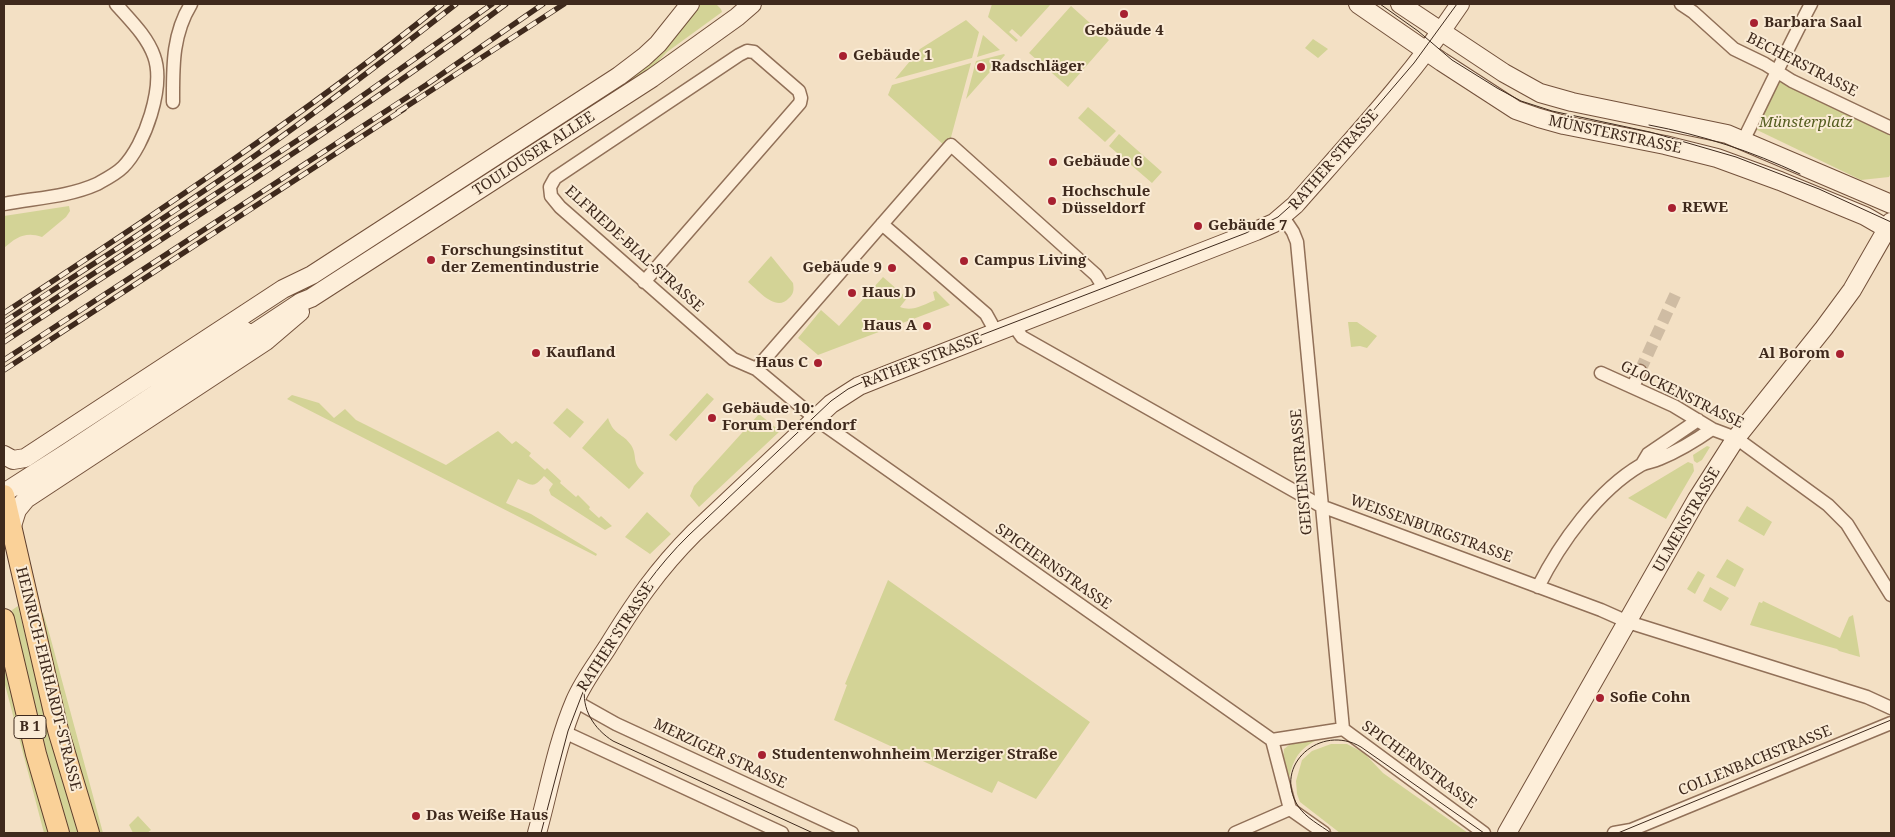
<!DOCTYPE html>
<html>
<head>
<meta charset="utf-8">
<style>
  body { margin:0 }
  #map { position:relative; width:1895px; height:837px; overflow:hidden; background:#f3e0c4; font-family:"Noto Serif",serif }
  canvas { display:block }
  .frame { position:absolute; inset:0; border:5px solid #3f2a1d; pointer-events:none }
</style>
</head>
<body>
<div id="map">
<canvas width="1895" height="837"></canvas>
<div class="frame"></div>
</div>
<script>
const context = document.querySelector('canvas').getContext('2d');
context.lineJoin = 'round';
function fill(path, color) { context.fillStyle = color; context.fill(path, 'evenodd'); }
function trace(path, color, width, dash) { context.strokeStyle = color; context.lineWidth = width; context.lineCap = dash ? 'butt' : 'round'; context.setLineDash(dash || []); context.stroke(path); }
function label(font, color, halo, rows, align = 'center') {
  context.font = font + ' "Noto Serif",serif'; context.lineWidth = 4; context.setLineDash([]); context.textBaseline = 'middle'; context.strokeStyle = halo; context.fillStyle = color; for (const [text, x, y, turn = 0] of rows) {
    context.save(); context.translate(x, y); context.rotate((+turn || 0) * Math.PI / 180); context.textAlign = isNaN(turn) ? turn : align; if (halo) context.strokeText(text, 0, 0); context.fillText(text, 0, 0); context.restore();
  }
}
const green = new Path2D(`
  M698,4H716L721,9L722,12L667,52L651,69L294,305L279,308L300,289L637,70Z
  M992,4H1051L1021,37L1012,29L1009,32L1018,40L1016,42L988,17Z
  M1071,6L1109,40L1068,87L1029,53Z
  M966,20L979,32L972,58L895,79L920,49Z
  M983,35L1000,50L977,57Z
  M1313,39L1328,49L1318,58L1305,48Z
  M1004,54L1005,55L966,99L976,61Z
  M971,63L950,141L945,146L888,95L892,85Z
  M1779,80L1891,135V173L1889,177L1861,180L1755,129Z
  M1088,107L1116,131L1105,142L1078,118Z
  M1119,134L1162,172L1152,183L1109,146Z
  M69,206L70,211L66,217L42,237C26,231 16,237 4,248V216Z
  M771,256L793,283C794,289 794,294 789,298C776,313 758,290 748,282Z
  M883,277L907,298L900,307C912,312 923,305 935,300L933,292L936,291L950,305L818,355L798,338L821,310L839,326Z
  M1348,322H1357L1377,336L1367,348L1360,346L1351,347Z
  M707,393L714,399L676,441L669,435Z
  M292,395L319,403L334,418L345,409L356,420L446,465L498,431L512,444L516,441L531,453L529,456L545,470L547,468L561,481L560,483L576,497L578,495L590,507L589,509L599,518L601,516L612,526L605,530L551,495L549,490L553,484L544,476C533,489 532,485 518,479L506,503L531,514L597,554L596,556L287,399Z
  M567,408L584,422L570,438L553,423Z
  M759,414L780,431L699,507L690,496L694,486Z
  M608,418C614,436 623,433 631,445C638,456 631,463 644,473L629,489L582,448Z
  M1707,446L1710,447L1702,460L1697,463L1694,461L1693,455Z
  M1688,462L1693,464L1694,471L1666,519L1628,498Z
  M1747,506L1772,522L1764,536L1738,521Z
  M647,512L671,534L650,554L625,537Z
  M1727,559L1744,569L1735,587L1716,577Z
  M1698,571L1705,575L1695,594L1687,589Z
  M888,580L1090,722L1036,799L998,781L992,793L834,720L847,685L845,684Z
  M1710,587L1729,598L1721,611L1703,601Z
  M1763,601L1840,638L1849,617L1853,615L1860,657L1839,651L1837,649L1750,625L1759,602L1762,603Z
  M18,606L42,704L79,833H70L48,758L12,610Z
  M41,613H43L50,636L103,833H99L72,741Z
  M4,666L27,754L50,833H44L4,681Z
  M1324,737C1301,746 1293,757 1289,780L1283,758L1284,749L1289,745Z
  M1331,744H1347L1364,753L1383,773L1468,833H1340L1300,802L1297,794L1296,781L1302,760L1312,751Z
  M138,816L151,830L147,833H133L129,825Z`);
const streetTunnel = new Path2D(`
  M1640,371L1676,293`);
const street = new Path2D(`
  M1681,4L1693,12L1734,49L1765,64L1792,81L1891,128
  M173,102C173,67 172,35 191,4
  M1743,141C1766,95 1787,49 1811,4
  M4,204C35,198 68,197 97,184C106,179 116,174 123,167C145,145 165,86 154,56C147,36 130,20 116,4
  M1283,217L1293,232L1297,242L1343,729
  M882,224L986,314L996,332
  M644,282L800,103L801,98L799,91L754,52L747,51L739,55L555,178L550,187L551,196L560,207L733,359L756,369L816,419L1272,740L1290,809L1324,833
  M1014,326L1022,337L1321,506L1601,610L1628,622L1867,697L1891,708
  M756,369L951,145L1096,275L1105,290
  M1601,373L1674,406L1712,429L1736,438L1828,505L1847,524L1891,595
  M1633,387L1640,371
  M1642,464L1648,454L1698,420
  M1538,587C1560,543 1598,490 1641,465C1646,462 1653,462 1659,459C1678,451 1695,441 1712,429
  M575,701L616,724L852,833
  M564,732L782,833
  M1272,740L1343,729L1484,833
  M1235,833L1290,809
  M1614,833L1631,830L1891,723`);
const secondary = new Path2D(`
  M1358,4L1442,62L1516,110L1539,118L1564,125L1665,145L1717,158L1780,181L1865,216L1891,231
  M1400,4L1504,73L1540,93L1572,102L1727,134L1891,204
  M237,340L245,339L301,302L311,298L652,78L737,17L752,4
  M4,455L13,460L25,458L283,289L312,275L619,76L644,57L658,44L690,4
  M4,493L68,452L237,340L245,331
  M11,529L17,510L26,499L266,341L300,312
  M537,833C549,790 557,743 575,701C583,682 596,665 607,648C634,604 657,570 694,533L831,404L859,386L889,374L1256,231L1274,223L1295,205C1352,140 1412,76 1460,4
  M1507,833L1697,499L1736,438L1824,328L1852,290L1891,222`);
const primary = new Path2D(`
  M4,495L58,730L89,833
  M4,619L36,754L59,833`);
const tram = new Path2D(`
  M1380,4L1418,31L1452,60L1497,88L1521,101L1552,111L1650,132L1736,157L1819,189L1891,222
  M1649,125C1702,135 1751,151 1800,174
  M541,833L568,731L583,692
  M813,833L613,741C594,729 581,709 585,686C587,669 600,653 609,639C634,601 657,566 689,535L831,401L848,389L875,376L1246,233L1278,217L1296,201L1414,63L1457,4
  M1331,833C1320,825 1306,818 1298,806C1272,765 1321,723 1361,747L1484,833
  M1618,833L1891,720`);
const rail = new Path2D(`
  M398,112L564,4
  M4,313C154,215 303,116 442,4
  M4,322C88,267 174,213 256,155C325,106 391,55 456,4
  M4,332L324,123L492,4
  M4,342C172,231 345,125 506,4
  M4,360L426,85L543,4
  M4,370L404,109`);
const markers = [
  [1124,14,5,"#a72030"],
  [1754,23,5,"#a72030"],
  [843,56,5,"#a72030"],
  [981,67,5,"#a72030"],
  [1053,162,5,"#a72030"],
  [1052,201,5,"#a72030"],
  [1672,208,5,"#a72030"],
  [1198,226,5,"#a72030"],
  [431,260,5,"#a72030"],
  [964,261,5,"#a72030"],
  [892,268,5,"#a72030"],
  [852,293,5,"#a72030"],
  [927,326,5,"#a72030"],
  [536,353,5,"#a72030"],
  [1840,354,5,"#a72030"],
  [818,363,5,"#a72030"],
  [712,418,5,"#a72030"],
  [1600,698,5,"#a72030"],
  [762,755,5,"#a72030"],
  [416,816,5,"#a72030"]
];
const shields = [
  [30,727,32]
];
const shieldNames = [
  ["B 1",30,727]
];
const poiNames = [
  ["Barbara Saal",1764,23],
  ["Gebäude 4",1124,31,"center"],
  ["Gebäude 1",853,56],
  ["Radschläger",991,67],
  ["Gebäude 6",1063,162],
  ["Hochschule",1062,192],
  ["Düsseldorf",1062,209],
  ["REWE",1682,208],
  ["Gebäude 7",1208,226],
  ["Forschungsinstitut",441,251],
  ["der Zementindustrie",441,268],
  ["Campus Living",974,261],
  ["Gebäude 9",882,268,"right"],
  ["Haus D",862,293],
  ["Haus A",917,326,"right"],
  ["Kaufland",546,353],
  ["Al Borom",1830,354,"right"],
  ["Haus C",808,363,"right"],
  ["Gebäude 10:",722,409],
  ["Forum Derendorf",722,426],
  ["Sofie Cohn",1610,698],
  ["Studentenwohnheim Merziger Straße",772,755],
  ["Das Weiße Haus",426,816]
];
const streetNames = [
  ["BECHERSTRASSE",1802,65,27],
  ["MÜNSTERSTRASSE",1615,135,12],
  ["TOULOUSER ALLEE",534,154,-33],
  ["RATHER STRASSE",1334,160,-49],
  ["ELFRIEDE-BIAL-STRASSE",634,249,42],
  ["RATHER STRASSE",922,361,-21],
  ["GLOCKENSTRASSE",1682,395,26],
  ["GEISTENSTRASSE",1302,472,-95],
  ["ULMENSTRASSE",1687,520,-60],
  ["WEISSENBURGSTRASSE",1431,529,20],
  ["SPICHERNSTRASSE",1053,567,35],
  ["RATHER STRASSE",616,637,-57],
  ["HEINRICH-EHRHARDT-STRASSE",48,679,76],
  ["MERZIGER STRASSE",720,754,25],
  ["COLLENBACHSTRASSE",1755,761,-22],
  ["SPICHERNSTRASSE",1419,765,36]
];
const parkNames = [
  ["Münsterplatz",1806,123]
];
fill(green, '#d3d396');
trace(streetTunnel, '#cfbca3', 12, [12, 6]);
trace(street, '#917058', 15);
trace(secondary, '#73513b', 20);
trace(primary, '#5e3e2c', 22);
trace(street, '#fdeed9', 12);
trace(secondary, '#fdeed9', 18);
trace(primary, '#fad198', 20);
trace(tram, '#3f2a1d', 1);
trace(rail, '#3f2a1d', 5.5);
trace(rail, '#faebd5', 4, [11]);
for (const [x, y, r, color] of markers) { const dot = new Path2D(); dot.arc(x, y, r, 0, 2 * Math.PI); context.fillStyle = color; context.fill(dot); trace(dot, '#faebd5', 2); }
for (const [x, y, w] of shields) { const box = new Path2D(); box.roundRect(x - w / 2, y - 11.5, w, 23, 4); context.fillStyle = '#faebd5'; context.fill(box); trace(box, '#3f2a1d', 1); }
label('bold 14px', '#3f2a1d', null, shieldNames);
label('bold 15px', '#3f2a1d', '#faebd5', poiNames, 'left');
label('15px', '#3f2a1d', '#faebd5', streetNames);
label('italic 15px', '#555e21', '#faebd5', parkNames);
</script>
</body>
</html>
